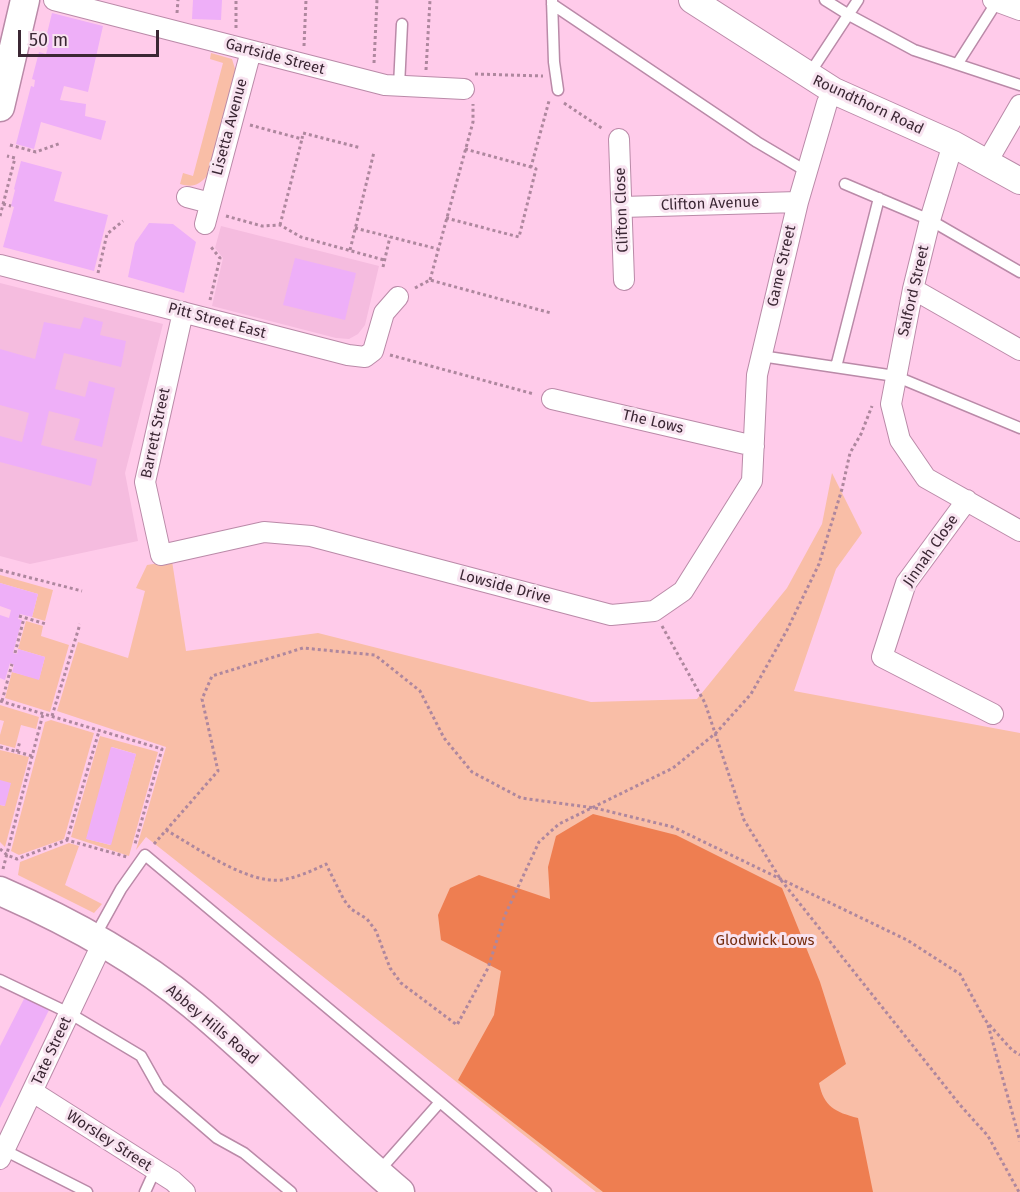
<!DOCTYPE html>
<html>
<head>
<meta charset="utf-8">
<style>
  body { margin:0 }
  #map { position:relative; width:1020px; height:1192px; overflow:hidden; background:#ffcbea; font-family:"Fira Sans",sans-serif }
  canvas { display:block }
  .scale { position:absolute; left:18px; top:30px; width:141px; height:27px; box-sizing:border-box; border:3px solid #3b2734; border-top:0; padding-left:8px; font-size:18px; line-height:21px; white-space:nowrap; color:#3b2734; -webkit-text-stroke:4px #f8e3f0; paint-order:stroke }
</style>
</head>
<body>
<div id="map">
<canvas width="1020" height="1192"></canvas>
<div class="scale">50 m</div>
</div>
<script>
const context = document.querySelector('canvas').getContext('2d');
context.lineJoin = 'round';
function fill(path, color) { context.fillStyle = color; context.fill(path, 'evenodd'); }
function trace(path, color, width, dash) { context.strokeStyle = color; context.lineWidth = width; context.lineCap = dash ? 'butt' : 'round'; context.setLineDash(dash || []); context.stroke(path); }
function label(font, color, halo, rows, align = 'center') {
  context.font = font + ' "Fira Sans",sans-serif'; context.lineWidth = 6; context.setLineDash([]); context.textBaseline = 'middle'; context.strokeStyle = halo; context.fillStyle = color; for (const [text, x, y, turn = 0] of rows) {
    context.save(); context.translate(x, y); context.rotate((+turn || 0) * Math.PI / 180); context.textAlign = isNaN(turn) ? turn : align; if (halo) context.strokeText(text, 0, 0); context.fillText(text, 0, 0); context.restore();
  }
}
const built = new Path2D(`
  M221,226L379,266L365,325L358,334L349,339L336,338L212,306L223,258L215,248Z
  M0,283L163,324L125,473L138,541L30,564L0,556Z`);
const green = new Path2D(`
  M211,53L232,59L236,72L208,175C199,185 193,188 180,184L183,173L193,176L223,63L210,59Z
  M832,473L862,533L836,569L794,691L1020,733V1192H596L146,837L136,850L166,747L57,711L78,642L128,658L145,591L136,588L147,565L172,561L186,651L318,633L591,702L697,699L787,588L822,524Z
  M0,575L53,590L45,621L32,617L38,594L0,583Z
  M26,621L43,626L41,636L69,645L50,712L5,698L12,672L39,679L45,657L18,649Z
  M0,705L39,717L36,729L21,725L15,748L0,744V735L4,721L0,720Z
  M51,720L94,733L64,839L19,855L11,851L45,722Z
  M100,736L158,752L129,856L71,837ZM112,747L136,754L110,845L87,839Z
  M0,750L29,757L5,847L0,842V805L5,806L0,780Z
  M69,843L79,846L65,885L102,904L94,913L18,875L20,862Z`);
const forest = new Path2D(`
  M593,814L676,835L782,888L820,982L846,1064L819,1083C824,1107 835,1112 858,1118L873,1192H603L458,1080L494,1015L501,971L441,940L438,915L450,888L479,875L550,899L548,867L556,836Z`);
const building = new Path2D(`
  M193,0H222L221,20L192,19Z
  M52,13L103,26L88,92L64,86L60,100L86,104L85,116L106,121L101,140L41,122L34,149L16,144L31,86L34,87L35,80L32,79L39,52L46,54L48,47L44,46Z
  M21,161L62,172L54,201L108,215L94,271L3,247L14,207L11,206L15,190L14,189Z
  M149,223L173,224L196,242L184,293L128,277L135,243Z
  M295,258L356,273L345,320L283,305Z
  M84,317L103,322L100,335L126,341L121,367L64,353L55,389L85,397L89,381L115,388L102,447L74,440L80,419L49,411L41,445L97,459L91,486L0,462V436L22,442L29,413L0,405V349L35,359L44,322L80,329Z
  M0,583L38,594L32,617L20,614L18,619L22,620L13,653L17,654L18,649L45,657L39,680L12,672L14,665L10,663L5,680L0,678V615L9,618L11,610L0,606Z
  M111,747L136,754L111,845L86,839Z
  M0,780L11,783L5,806L0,805Z
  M25,997L50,1008L0,1108V1046Z`);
const path = new Path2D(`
  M177,13L178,0
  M236,28V0
  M304,46L306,0
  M374,63L377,0
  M426,70L430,0
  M475,74L543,76
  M564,103L603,129
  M250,125L302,139L303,133L361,148
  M10,145L36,152L61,143
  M465,149L531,167
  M3,204L11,206
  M0,216L15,158L7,156
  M226,216L262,226L280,225L301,237L384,260
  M446,218L519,237L536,169L531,167L549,101
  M280,225L302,139
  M355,228L438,249
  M350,250L374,152
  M383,267L390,237
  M98,273L107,234L123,221
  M430,280L473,122V104
  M415,288L430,280L551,313
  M210,300L220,258L211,247
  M390,355L534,394
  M0,570L82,591
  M19,616L46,624
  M662,626L705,703L744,820L781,880L960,1105L988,1136L1019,1192
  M15,653L24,618
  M0,701L162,749L135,844
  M2,701L12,664
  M52,716L80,624
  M0,747L32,756
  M17,752L20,741
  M166,830C196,847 246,884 282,880C298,877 312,871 326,864L344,900L351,909L367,919L376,931L390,968L401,983L457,1025L488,968L505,915L539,842L559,824L673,768L716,733L751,694L787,630L819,564L842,489L850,453L861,434L872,406
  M67,840L99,731
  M154,844L218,771L202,699L212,676L303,648L375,655L420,691L444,738L472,772L521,798L595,808L673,827L907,940L960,974L985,1020L1012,1050L1020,1055
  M0,849L7,855L17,859L67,840L127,857
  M3,869L43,714
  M988,1025L1020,1141`);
const service = new Path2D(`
  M552,0L554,62L558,90
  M825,0L849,15L914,50L1020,85
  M552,4L757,142L806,171
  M958,63L998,0
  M808,76L858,0
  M399,86L402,24
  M845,184L930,220L1020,272
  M761,356L895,376L1020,428
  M836,367L879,198
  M95,936L121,889L145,855L440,1102L379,1171
  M0,980L69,1013L141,1056L159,1088L217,1138L244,1153L291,1192
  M440,1102L546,1192
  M4,1150L87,1192
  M145,1192L155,1170`);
const minor = new Path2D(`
  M54,0L385,85L464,89
  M993,0L1020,10
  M619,139L624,280
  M953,144L930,220L913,289L891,404L900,440L926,478L1020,531
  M987,162L1020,105
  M187,197L210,203
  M622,207L798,202
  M205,224L251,51
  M0,265L348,355L365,357L373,351L384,313L398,297
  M913,289L1020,350
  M183,312L145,482L161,555L264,532L311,536L611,615L654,611L683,591L752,481L757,375L798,202L827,103L834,91
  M552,399L754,446
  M967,500L906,583L882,657L993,714
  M33,1092L173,1181L185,1192
  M0,1159L103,942`);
const tertiary = new Path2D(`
  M692,0L834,91L953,144L1020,181`);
const secondary = new Path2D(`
  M0,107L25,0
  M0,891C69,921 135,957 193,1005C264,1064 329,1132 400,1192`);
const streetNames = [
  ["Gartside Street",275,57,15],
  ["Roundthorn Road",868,105,25],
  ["Lisetta Avenue",230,127,-75],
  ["Clifton Avenue",710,204,-2],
  ["Clifton Close",622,210,-92],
  ["Game Street",782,266,-77],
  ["Salford Street",914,291,-77],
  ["Pitt Street East",217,321,15],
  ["The Lows",653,422,13],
  ["Barrett Street",156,433,-78],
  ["Jinnah Close",931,551,-55],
  ["Lowside Drive",505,587,15],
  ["Abbey Hills Road",212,1025,40],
  ["Tate Street",52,1051,-65],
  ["Worsley Street",109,1141,33]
];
const parkNames = [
  ["Glodwick Lows",765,941]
];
fill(built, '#f5bcdf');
fill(green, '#f9bea7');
fill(forest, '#ee7e51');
fill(building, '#eeaff8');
trace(service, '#ba8aa8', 13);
trace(minor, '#ba8aa8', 22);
trace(tertiary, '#ba8aa8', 28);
trace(secondary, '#ba8aa8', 31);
trace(path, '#ae879e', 3, [3, 3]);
trace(service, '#fff', 10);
trace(minor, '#fff', 20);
trace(tertiary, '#fff', 26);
trace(secondary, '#fff', 28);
label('15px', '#3b2734', '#f8e3f0', streetNames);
label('15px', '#752e0f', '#f8e3f0', parkNames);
</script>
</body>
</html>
